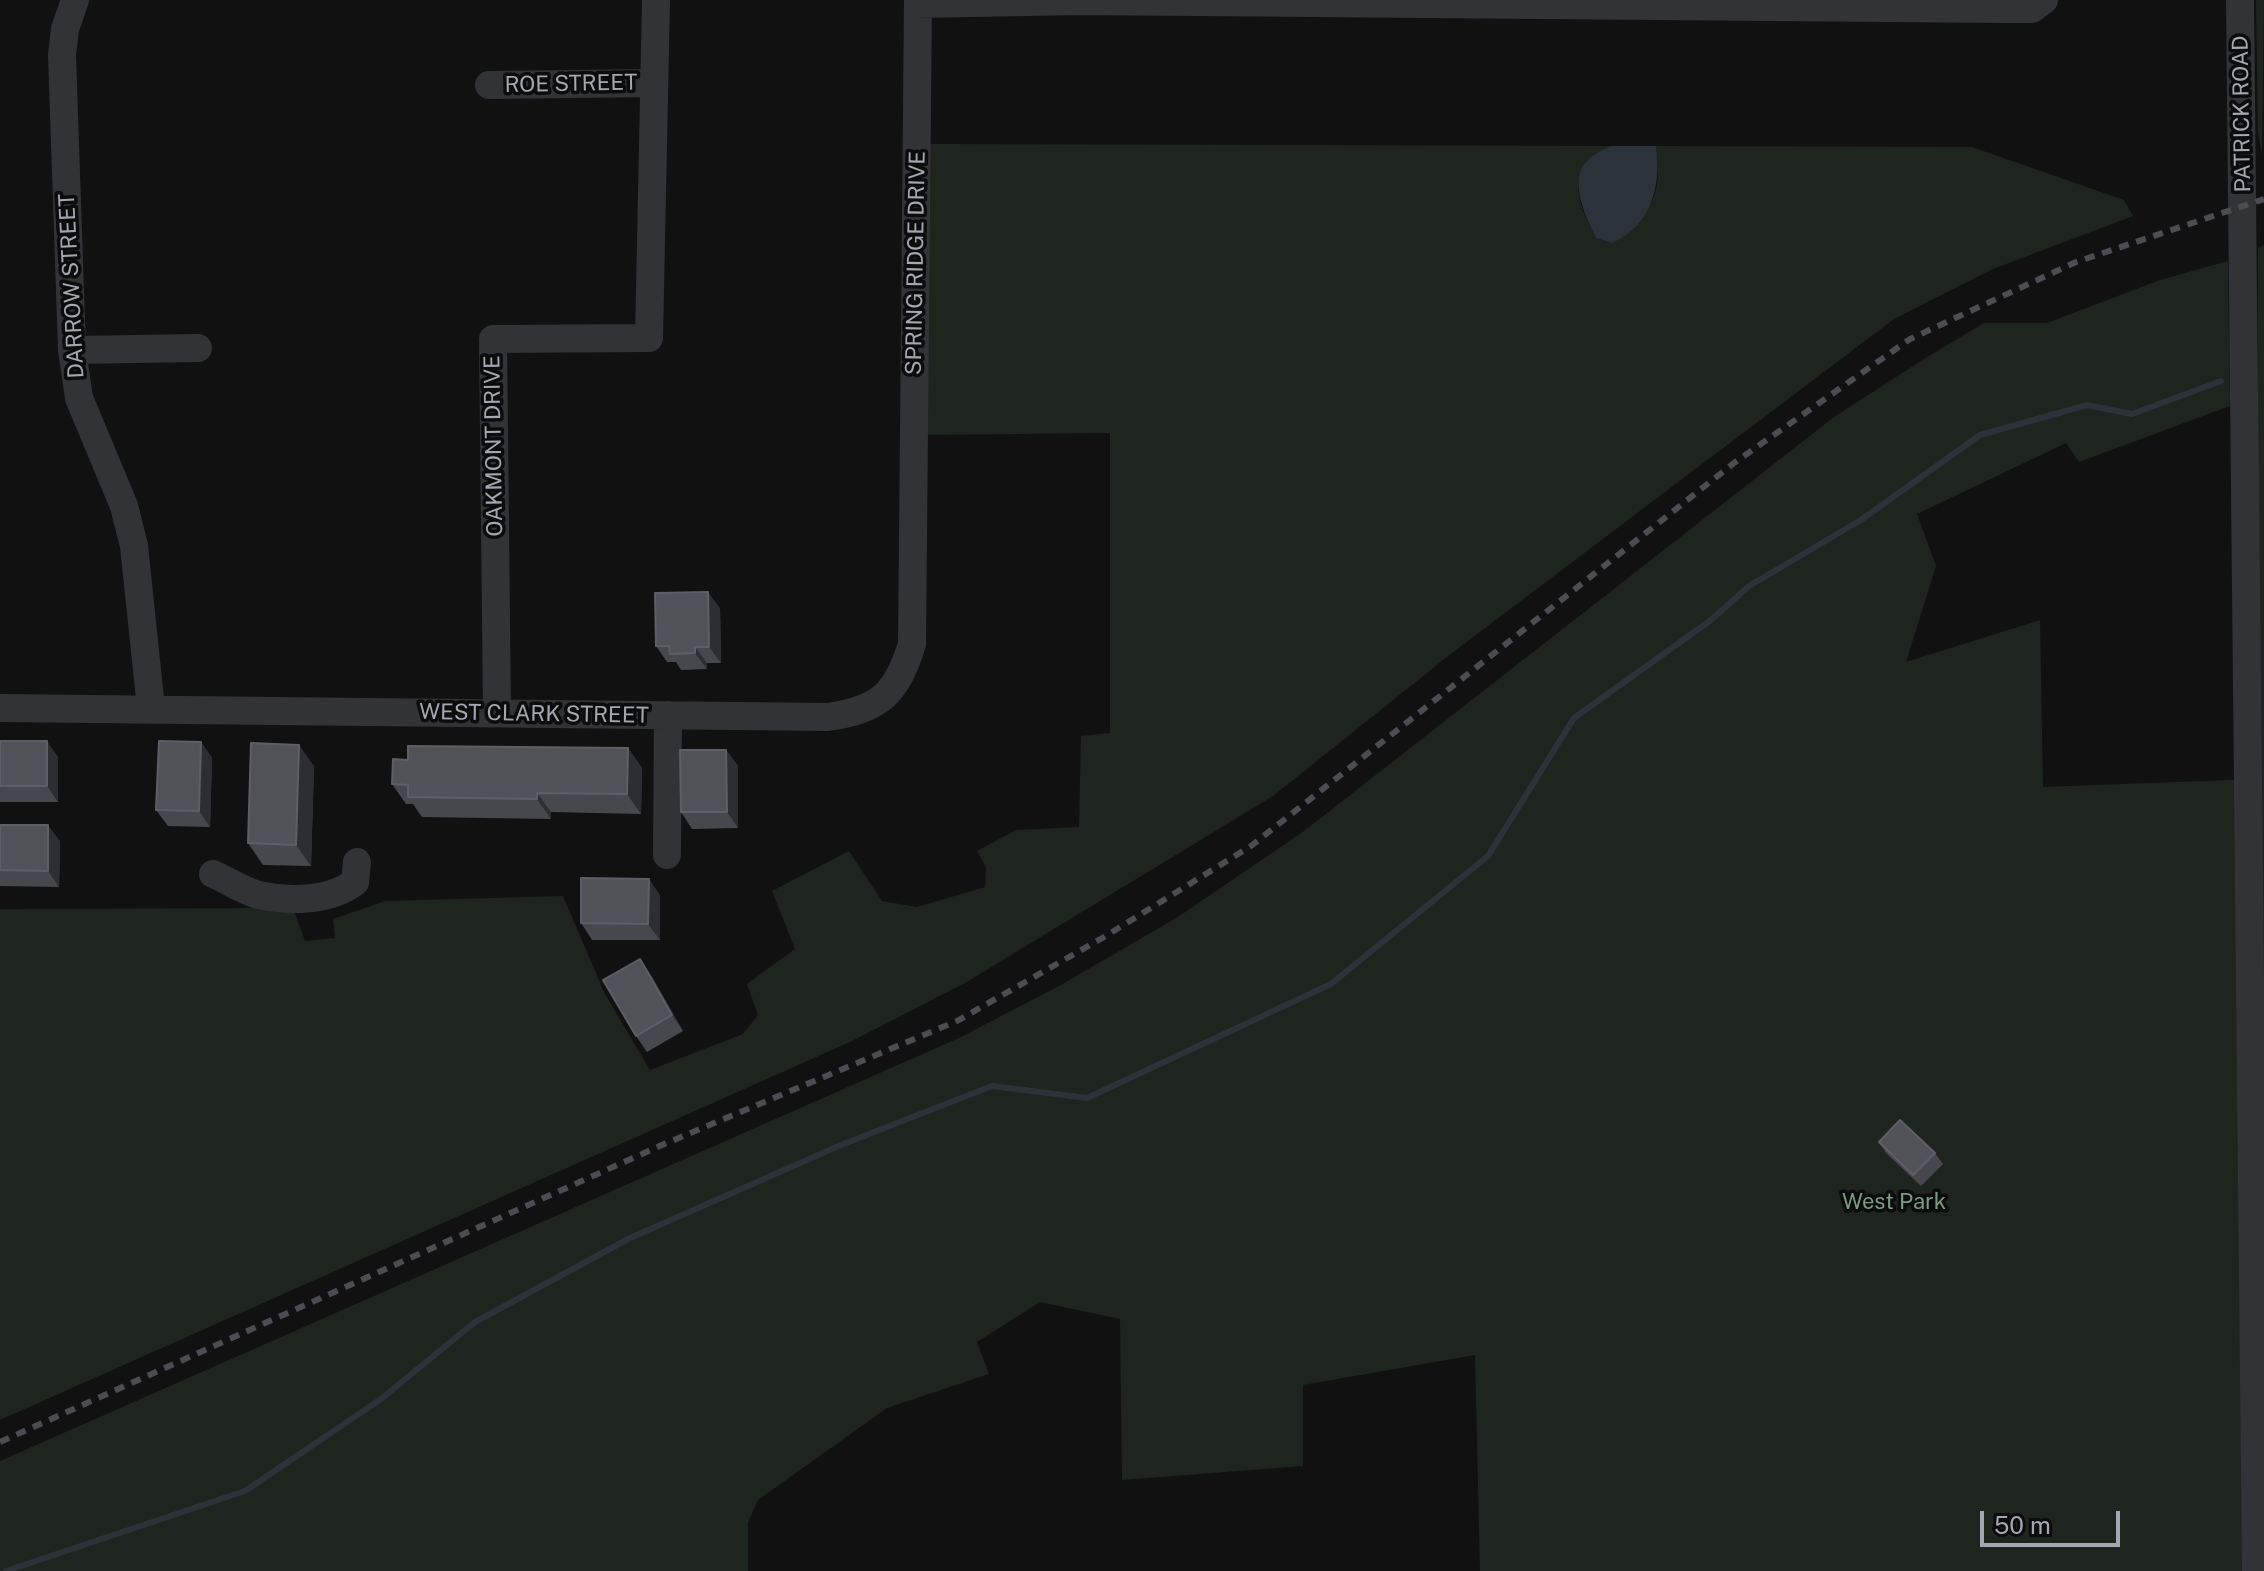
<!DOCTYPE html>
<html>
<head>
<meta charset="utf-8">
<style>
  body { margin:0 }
  #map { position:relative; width:2264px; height:1571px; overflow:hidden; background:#111112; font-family:"Public Sans",sans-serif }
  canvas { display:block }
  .scale { position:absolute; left:1980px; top:1511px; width:140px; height:36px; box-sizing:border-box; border:4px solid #a4a6b2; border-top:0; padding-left:10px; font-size:24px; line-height:28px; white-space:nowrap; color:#a4a6b2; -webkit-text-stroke:6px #0c0c0d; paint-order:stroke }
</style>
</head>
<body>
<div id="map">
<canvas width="2264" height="1571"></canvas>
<div class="scale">50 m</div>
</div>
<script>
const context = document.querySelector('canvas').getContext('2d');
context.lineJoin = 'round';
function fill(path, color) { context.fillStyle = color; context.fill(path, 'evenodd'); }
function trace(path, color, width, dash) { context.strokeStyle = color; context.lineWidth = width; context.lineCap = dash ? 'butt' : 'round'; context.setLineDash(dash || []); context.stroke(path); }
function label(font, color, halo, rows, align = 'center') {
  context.font = font + ' "Public Sans",sans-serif'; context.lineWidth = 7; context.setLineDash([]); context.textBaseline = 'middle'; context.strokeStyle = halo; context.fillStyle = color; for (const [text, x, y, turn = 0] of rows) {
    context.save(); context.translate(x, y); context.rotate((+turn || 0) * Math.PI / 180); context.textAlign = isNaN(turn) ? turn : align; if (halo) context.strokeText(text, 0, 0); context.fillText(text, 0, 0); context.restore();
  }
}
const green = new Path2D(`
  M2256,0H2264L2262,156L2258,132Z
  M930,144L1610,146C1567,173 1574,196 1596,238L1612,243C1651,213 1663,198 1656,146L1972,147L2124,200L2133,216L1993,269L1894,319L1452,653L1273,796L965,983L850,1042L0,1420V909L293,908L305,941L335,938L333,919L385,901L563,896L605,994L650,1070L743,1034L758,1015L747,984L795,949L772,891L849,851L882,901L917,907L985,887L986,867L977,851L1016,830L1079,827L1081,736L1110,733V433L924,435Z
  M2264,245V1571H1480L1475,1355L1303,1385V1466L1122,1480L1120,1319L1040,1302L977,1342L989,1374L887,1408L758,1500L748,1523V1571H0V1461L959,1038L1059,986L1178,917L1304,831L1834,417L1924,359L1984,323H2047L2160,280L2228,261L2230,406L2079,462L2066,443L1917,514L1936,566L1906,662L2040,620L2043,787L2257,779L2258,248Z`);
const water = new Path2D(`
  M1610,146H1656C1662,186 1651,226 1612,243L1596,238C1586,218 1567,179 1588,160C1594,154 1603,150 1610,146Z`);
const stream = new Path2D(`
  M6,1571L245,1491L381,1399L475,1322L630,1238L841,1145L992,1086L1087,1098L1331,984L1488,856L1574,718L1711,620L1749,586L1861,520L1980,435L2087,405L2132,414L2221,381`);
const minor = new Path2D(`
  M75,0L65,29L62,55L72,350L79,398L124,506L134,546L151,708
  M2240,0C2249,524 2247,1047 2256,1571
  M918,4L1081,1L2002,9H2032L2044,0
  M489,85L652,83
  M72,350L198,348
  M0,708L828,717C880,710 897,693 912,644L918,0
  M497,712L493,339L649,338L656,0
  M667,855L668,715
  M213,874C227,880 243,891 259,895C289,902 331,901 355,882L357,862`);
const rail = new Path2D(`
  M0,1442L662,1145L957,1021L1104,937L1251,846L1734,463L1910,339L2076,262L2264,199`);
const wall = new Path2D(`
  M720,608L721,663H707V669L681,670L676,662H667L656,646Z
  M0,741L58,757V802H0Z
  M201,742L212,758L210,827L168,826L156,810Z
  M628,748L642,768L641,814L551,812V819L422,817L413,804H406L392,784L408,760Z
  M726,750L738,766V828L692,829L681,812Z
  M314,766L311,866L263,865L248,843Z
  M0,825L60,841L59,887L0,886Z
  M660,895V940H592L581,923Z
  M651,975L683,1031L647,1052L636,1036Z
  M1879,1142L1935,1153L1943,1164L1921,1186L1886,1153Z`);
const shadedWall = new Path2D(`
  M708,592L720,608L721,663L709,647Z
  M695,647L707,663V669L695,653Z
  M47,741L58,757V802L47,786Z
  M201,742L212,758L210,827L199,811Z
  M299,745L314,766L311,866L296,845Z
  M628,748L642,768L641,814L627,794Z
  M726,750L738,766V828L727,812Z
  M537,793L551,812V819L537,799Z
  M48,825L60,841L59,887L48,871Z
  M649,879L660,895V940L648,924Z
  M640,959L651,975L683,1031L672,1015Z`);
const building = new Path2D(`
  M708,592L709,647H695V653L670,654L669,646H656L655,593Z
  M0,741H47V786H0Z
  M159,741L201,742L199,811L156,810Z
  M251,743L299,745L296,845L248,843Z
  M408,746L628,748L627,794L537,793V799L408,797V785L392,784L393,759L408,760Z
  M680,750H726L727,812H681Z
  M0,825H48V871L0,870Z
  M581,878L649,879L648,924L581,923Z
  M640,959L672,1015L636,1036L603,980Z
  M1900,1120L1935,1153L1913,1175L1879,1142Z`);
const streetNames = [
  ["ROE STREET",571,84,-1],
  ["PATRICK ROAD",2242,114,-91],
  ["SPRING RIDGE DRIVE",916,263,-89],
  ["DARROW STREET",72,286,-93],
  ["OAKMONT DRIVE",494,446,-91],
  ["WEST CLARK STREET",534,714,1]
];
const parkNames = [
  ["West Park",1894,1202]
];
fill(green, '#1e251f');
fill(water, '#2c323a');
trace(stream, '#2c323a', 6);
trace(minor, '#323337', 28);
trace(rail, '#4c4c52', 6, [10, 8]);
fill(wall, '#47484d');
fill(shadedWall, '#2d2e31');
fill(building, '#515258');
trace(building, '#5e5f66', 2);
label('22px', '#a4a6b2', '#0c0c0d', streetNames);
label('22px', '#7c9b82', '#0c0c0d', parkNames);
</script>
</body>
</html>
